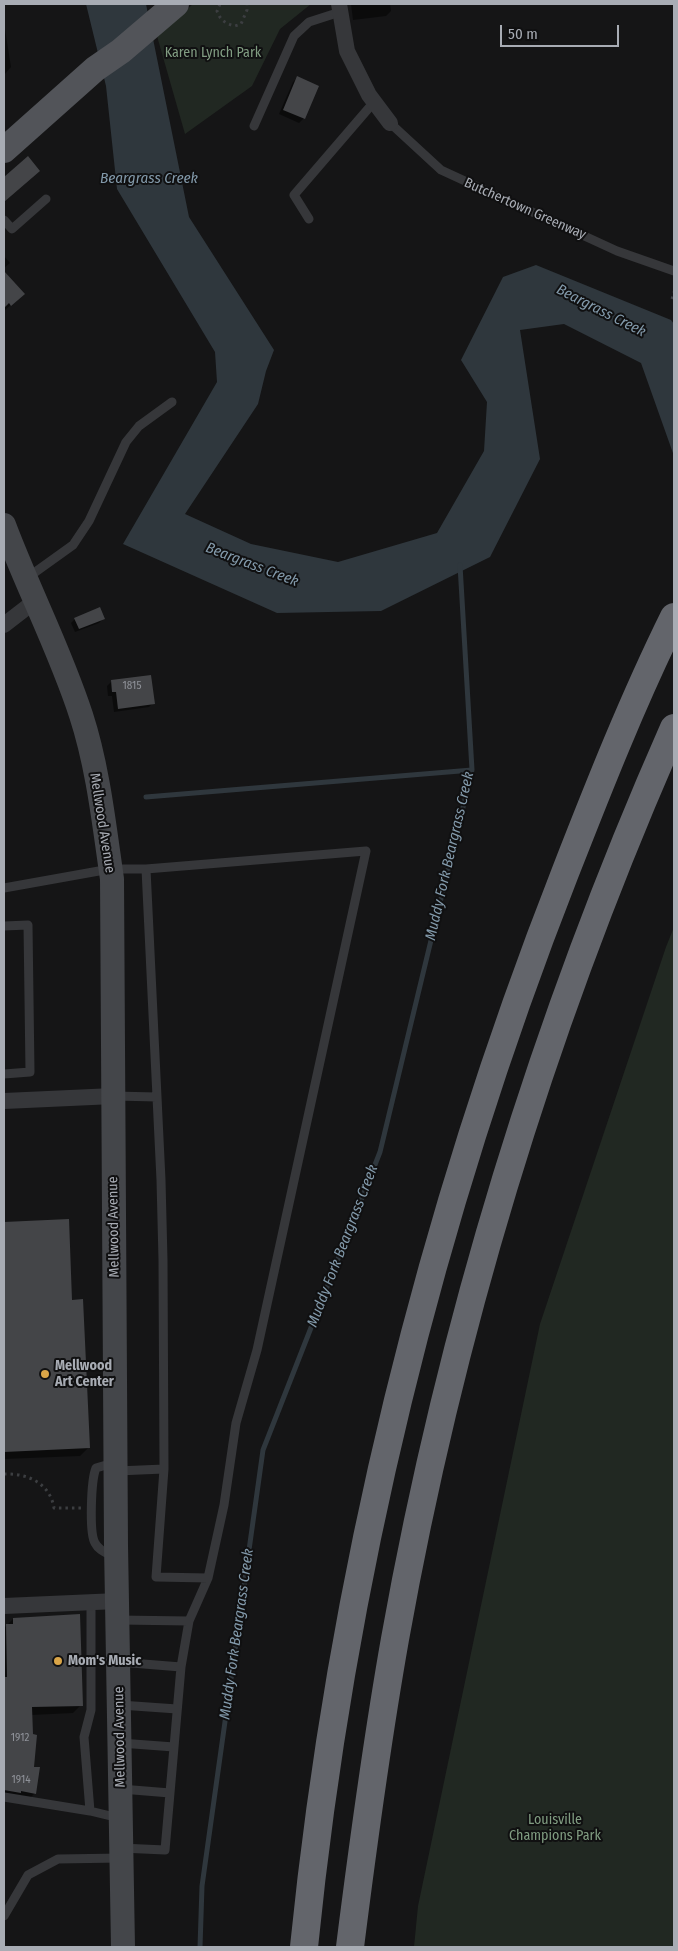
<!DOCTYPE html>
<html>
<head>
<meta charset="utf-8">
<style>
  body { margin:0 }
  #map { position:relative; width:678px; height:1951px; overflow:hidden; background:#151516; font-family:"Fira Sans Condensed",sans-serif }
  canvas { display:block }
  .frame { position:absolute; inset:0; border:5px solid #a8acb4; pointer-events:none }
  .scale { position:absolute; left:500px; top:25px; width:119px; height:22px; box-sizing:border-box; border:2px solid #a8acb4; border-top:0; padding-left:6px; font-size:15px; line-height:18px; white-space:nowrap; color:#a8acb4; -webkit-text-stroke:4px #101011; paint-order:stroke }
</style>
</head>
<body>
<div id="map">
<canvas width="678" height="1951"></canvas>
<div class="frame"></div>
<div class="scale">50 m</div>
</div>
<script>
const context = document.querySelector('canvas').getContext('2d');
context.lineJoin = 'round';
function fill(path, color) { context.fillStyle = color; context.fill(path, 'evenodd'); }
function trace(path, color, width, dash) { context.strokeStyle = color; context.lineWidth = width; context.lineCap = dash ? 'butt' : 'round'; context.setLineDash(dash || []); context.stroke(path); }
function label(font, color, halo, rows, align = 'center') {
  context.font = font + ' "Fira Sans Condensed",sans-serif'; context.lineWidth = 4; context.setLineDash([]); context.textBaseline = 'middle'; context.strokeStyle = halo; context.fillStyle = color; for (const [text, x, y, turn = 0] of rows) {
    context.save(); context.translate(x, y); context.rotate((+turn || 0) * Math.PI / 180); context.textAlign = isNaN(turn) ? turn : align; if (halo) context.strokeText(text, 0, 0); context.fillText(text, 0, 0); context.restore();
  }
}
const green = new Path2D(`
  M193,4H311L280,29L252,86L185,134L157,36Z
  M674,927V1947H414L418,1906L540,1324L666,947Z`);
const water = new Path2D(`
  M86,4H146L189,217L274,350L266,371L258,404L185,514L251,544L338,562L437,533L484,451L487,402L461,360L503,277L536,265L671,320L674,324V456L641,363L564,324L520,330L540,459L490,557L381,611L277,613L123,544L217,382L215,352L117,189L106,86Z`);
const shadow = new Path2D(`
  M351,4H390L391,11L386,16L353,20Z
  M4,23L11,67L4,75Z
  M297,78L317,87L304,118L299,123L279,114L293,82Z
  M4,256L10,263L4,268Z
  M4,273L23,294L4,311Z
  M75,619H103L99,623L75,632L71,623Z
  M112,681L153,703L149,707L114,712L112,696H108L107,686Z
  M67,1220L71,1301L89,1447L80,1456L4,1459V1223Z
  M13,1619L81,1705L73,1713L31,1715L32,1768L35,1793L27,1801L4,1800V1628Z`);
const stream = new Path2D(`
  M146,797L472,770
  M200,1947L202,1886L263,1450L380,1152L472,770L460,565`);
const building = new Path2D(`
  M297,76L319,86L305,119L283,110Z
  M28,156L40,171L4,202V177Z
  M4,271L25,294L11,306L9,303L4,308Z
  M100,607L105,619L79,629L74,618Z
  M151,675L155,704L118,709L116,692H112L111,680Z
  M69,1219L72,1300L83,1299L90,1448L4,1452V1222Z
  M80,1614L83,1706L32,1707L33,1734L37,1735L34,1767H40L36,1794L21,1791V1793L4,1790V1677H7L6,1624H13V1618Z`);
const path = new Path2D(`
  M220,4L217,11C220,20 226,24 235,26L241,24L247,10V4
  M672,299L674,292
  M4,1474C27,1473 50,1483 54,1508H81`);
const lane = new Path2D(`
  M390,123L441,170L617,251L674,271
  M254,126L294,36L309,22L340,12
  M309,219L294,195L374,102
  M4,220L12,229L46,199
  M27,578L73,545L89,521L126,442L139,426L172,402
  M4,888L110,869H146L161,1180L163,1260L164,1469L156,1577L208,1578
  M4,926L28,925L30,1072L4,1074
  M114,1096L157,1097
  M113,1463L96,1468C91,1480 89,1533 95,1543C99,1551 107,1553 114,1557
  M117,1471L164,1469
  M91,1602V1710L84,1737L90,1811L119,1818
  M119,1620L189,1621
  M119,1662L181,1667
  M120,1705L177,1709
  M120,1743L174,1747
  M121,1789L170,1793
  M4,1797L90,1811
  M121,1848L165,1850L181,1667L189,1621L208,1578L224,1505L236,1423L257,1350L366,851L146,869
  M4,1916L28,1875L58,1859L121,1858`);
const street = new Path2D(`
  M339,4L347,51L369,95L390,123
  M4,625L35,601
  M4,1101L114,1096
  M4,1606L118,1601`);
const secondary = new Path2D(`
  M4,525C28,589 60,650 81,715C98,767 104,824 112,879L116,1545L123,1947`);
const primary = new Path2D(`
  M4,150L95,69L121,51L176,4`);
const highway = new Path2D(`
  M304,1947C341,1580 430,1217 565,873C599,786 633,700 674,617
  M350,1947C363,1844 377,1741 395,1639C451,1326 546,1018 674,728`);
const markers = [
  [45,1374,5,"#daa548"],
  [58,1661,5,"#daa548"]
];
const numberNames = [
  ["1815",132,686],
  ["1912",20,1738],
  ["1914",21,1780]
];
const parkNames = [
  ["Karen Lynch Park",213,53],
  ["Louisville",555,1820],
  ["Champions Park",555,1836]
];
const streetNames = [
  ["Butchertown Greenway",525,209,24],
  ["Mellwood Avenue",102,823,81],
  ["Mellwood Avenue",114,1227,-91],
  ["Mellwood Avenue",120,1737,-91]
];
const poiNames = [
  ["Mellwood",55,1366],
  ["Art Center",55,1382],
  ["Mom's Music",68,1661]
];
const waterNames = [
  ["Beargrass Creek",149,179],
  ["Beargrass Creek",601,311,27],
  ["Beargrass Creek",252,565,21],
  ["Muddy Fork Beargrass Creek",450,856,-77],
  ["Muddy Fork Beargrass Creek",343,1246,-69],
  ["Muddy Fork Beargrass Creek",237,1634,-82]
];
fill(green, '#212822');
fill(water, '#2f373d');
fill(shadow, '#0007');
trace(stream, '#2f373d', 5);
fill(building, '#444548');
trace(path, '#3c3e41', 3, [2.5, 4]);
trace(lane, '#36373a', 9);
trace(street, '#36373a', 16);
trace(secondary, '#44464a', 24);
trace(primary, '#525459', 26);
trace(highway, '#63656b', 28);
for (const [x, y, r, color] of markers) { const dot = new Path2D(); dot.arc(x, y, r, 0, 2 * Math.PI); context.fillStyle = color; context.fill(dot); trace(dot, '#101011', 2); }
label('11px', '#8f9299', null, numberNames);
label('14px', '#819d82', '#101011', parkNames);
label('14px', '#a8acb4', '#101011', streetNames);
label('bold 14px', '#a8acb4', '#101011', poiNames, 'left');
label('italic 15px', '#839aab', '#101011', waterNames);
</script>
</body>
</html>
